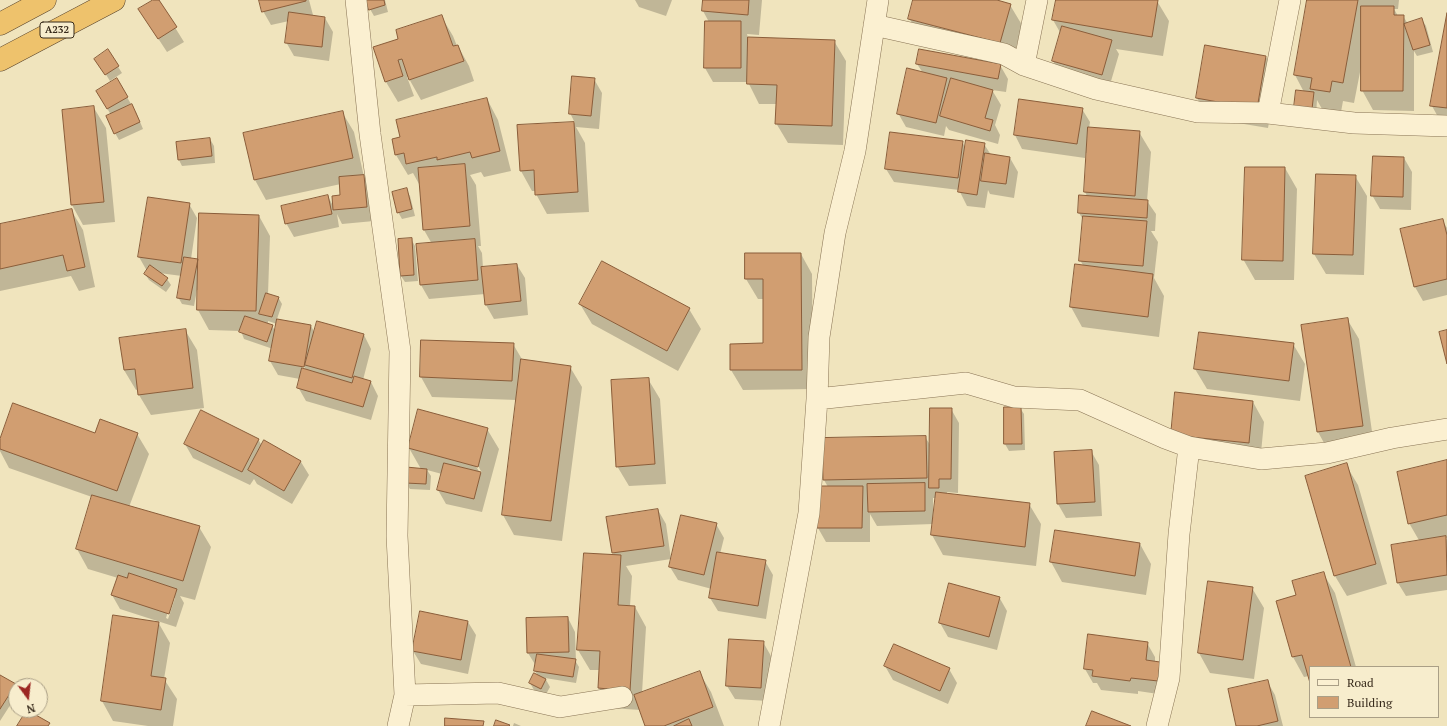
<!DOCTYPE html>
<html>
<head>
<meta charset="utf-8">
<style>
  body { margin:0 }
  #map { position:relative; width:1447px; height:726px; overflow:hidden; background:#f0e4bd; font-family:"PT Serif",serif }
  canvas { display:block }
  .legend { position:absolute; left:1309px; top:666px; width:130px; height:52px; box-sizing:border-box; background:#f7edcd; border:1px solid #aa9f86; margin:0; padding:5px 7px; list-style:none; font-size:12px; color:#372a1b }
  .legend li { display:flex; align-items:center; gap:8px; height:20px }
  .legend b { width:20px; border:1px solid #aa9f86 }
  .north { position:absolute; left:8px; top:678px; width:40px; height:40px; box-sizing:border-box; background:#f7edcd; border:1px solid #aa9f86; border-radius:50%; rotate:165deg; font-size:11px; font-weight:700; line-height:16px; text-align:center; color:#372a1b }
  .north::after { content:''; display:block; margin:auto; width:14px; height:18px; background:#9c2722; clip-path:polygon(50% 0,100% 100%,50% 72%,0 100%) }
</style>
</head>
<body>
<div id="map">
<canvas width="1447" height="726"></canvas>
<ul class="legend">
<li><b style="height:5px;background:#fbf0d1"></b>Road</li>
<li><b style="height:11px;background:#d19e71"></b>Building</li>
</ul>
<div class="north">N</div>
</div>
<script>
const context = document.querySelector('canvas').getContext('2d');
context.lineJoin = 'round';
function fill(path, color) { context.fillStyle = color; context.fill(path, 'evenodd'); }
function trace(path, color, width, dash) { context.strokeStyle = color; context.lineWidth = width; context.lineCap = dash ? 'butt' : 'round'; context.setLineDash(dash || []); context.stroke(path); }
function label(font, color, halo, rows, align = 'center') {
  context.font = font + ' "PT Serif",serif'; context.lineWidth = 4; context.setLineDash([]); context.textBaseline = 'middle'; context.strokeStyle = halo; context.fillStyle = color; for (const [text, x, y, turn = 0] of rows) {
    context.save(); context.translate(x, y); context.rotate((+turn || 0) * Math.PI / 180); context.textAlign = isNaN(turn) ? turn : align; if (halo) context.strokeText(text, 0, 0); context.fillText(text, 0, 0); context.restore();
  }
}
const shadow = new Path2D(`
  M155,0H158L184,42L167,52L148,23Z
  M260,0H309L313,15L309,16L325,18L333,32L329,61L294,56L286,42L289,21L271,25L263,11Z
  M367,0H385L388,12L374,16L370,9Z
  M635,0H672L666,16L639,7Z
  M704,0H762L759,35L747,34L748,38L834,41L846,61L843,145L788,143L776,123L777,104H759L748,82H713L705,68L709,22L703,11Z
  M914,0H993L1010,5L1022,25L1012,63L921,39L909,18Z
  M1057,0L1157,1L1169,21L1163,56L1116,49L1119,54L1109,88L1061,75L1053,61L1061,34L1053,20Z
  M1308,0H1399L1398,9H1394L1398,16H1403L1408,24L1422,20L1426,26L1433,52L1417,56L1414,51V111L1373,110L1362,90V67H1361L1354,103L1343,101L1341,112L1322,109L1317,100L1316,115L1295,75Z
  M441,16L453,36L457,46H458L469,66L474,81L421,100L408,77H407L414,96L398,102L386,82L399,39Z
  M1447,19V126H1443L1432,106Z
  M108,51L122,73L110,81L100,65Z
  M1266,57L1277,77L1268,128L1208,118L1197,98Z
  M917,64L1000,65L1008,79L1006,92L992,90L1001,105L995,125L1000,135L998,144L949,130L946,126L944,136L906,127L898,113L923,73Z
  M594,79L602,93L599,129L576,127L585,143L589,212L547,214L536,194L535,191H532L521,171L518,126L575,123L570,113Z
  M117,80L131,104L126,107L127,108L136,112L143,129L119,140L115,133L111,115L97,91Z
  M487,99L498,120L511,171L484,177L481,172L470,175L476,185L481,246H478L482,253L483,268L517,265L525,278L528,315L494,319L486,305L485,294L429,299L421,285L417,245L432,244L424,230L420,183L419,184L413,173L408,175L396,155L393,140L401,138Z
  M94,108L106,128L115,222L83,225L72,205Z
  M1082,109L1090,122L1089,128L1139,132L1151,152L1147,201L1156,214L1155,231H1151L1158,242L1154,278L1164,296L1159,337L1082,327L1071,307L1084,267L1080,260L1084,221L1079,213L1087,196L1085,192L1087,153H1086L1085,158L1022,149L1015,135Z
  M342,112L354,132L364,177L371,190L374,221L342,224L337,214L339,227L294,237L286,223L328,196L334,208L342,196L341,184L266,200L255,180L244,134Z
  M210,139L214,146L215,163L182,166L179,160Z
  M962,142L966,148L984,144L991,155L1010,158L1018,172L1014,198L990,194L988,190L985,208L967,206L959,190L894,182L886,169Z
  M1404,158L1412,172L1411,210L1380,209L1372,195Z
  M1285,168L1297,189L1294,280H1255L1243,259Z
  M1355,176L1367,196L1364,275L1326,274L1314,254Z
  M406,190L410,196L415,216L402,219L398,212Z
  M148,198L189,204L197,218L191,259L197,260L199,263L259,216L270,236L268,294L278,297L282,304L277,319L311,326L315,333L364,335L371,349L363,380L371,382L378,396L371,420L306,401L298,387L300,379L278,375L270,361L273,349L244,339L241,331L209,330L198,310V290H197L194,306L182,304L178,297L182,276L159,273L167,279L171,285L166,292L149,280L145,274L147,271L139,257ZM268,321L277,324L276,332L272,326L268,325ZM302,363L306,370H304L300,364Z
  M71,210L83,230L95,287L79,291L71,276L0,291V226Z
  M1442,220L1447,228V295L1423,301L1415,287L1401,230Z
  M411,239L415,246L418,281L405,282L401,276Z
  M801,254L812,274L813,389L743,390L731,370L764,344V299H758L746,279Z
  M580,304L689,309L701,329L678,371L592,324Z
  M1347,319L1359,339L1374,446L1329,452L1318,432L1302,326Z
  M185,330L197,350L204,408L151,415L139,395V389L136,390L124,370Z
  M1200,333L1293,344L1305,364L1300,401L1207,389L1195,369Z
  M422,341L513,344L523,361L570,367L582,387L562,541L514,535L503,515L517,400L432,397L421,377Z
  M648,379L660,399L666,484L629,486L617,466Z
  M1253,402L1264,422L1260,463L1172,435Z
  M1020,408L1024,414L1025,450L1009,451L1005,444Z
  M951,409L959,423L958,493L947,492V494L1029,504L1041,524L1036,566L943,555L932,535L933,524L877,526L870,514V542H826L818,528L828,487L824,480L925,437L931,446ZM933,498H937L934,518H933Z
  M487,429L499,449L482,512L446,504L438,490L442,474L427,470L431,476L430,490L410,489L406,483L421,469L409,448ZM476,462L482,473H480L474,463Z
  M137,434L149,454L129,507L199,527L211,547L195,600L180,596L184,603L176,627L120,609L112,595L118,578L88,569L77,549L92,497L9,468L0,451V442ZM172,598H175L168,619L166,618Z
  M258,439L262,446L301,462L309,475L292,504L257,484L254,479L250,485L193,458L185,444Z
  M1091,451L1099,465L1102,516L1066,518L1058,504L1055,453Z
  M1447,461V538H1446L1447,540V590L1406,596L1398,583L1420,542L1409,523Z
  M1346,465L1358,485L1387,584L1347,596L1335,576L1306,477Z
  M658,510L666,524L671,559L626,566L632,576L630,606L635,607L646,627L642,693L699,672L711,692L724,726H646L641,710L610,708L599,688L600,670H590L578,650L615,556L613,553L607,518Z
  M716,524L724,538L720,554L765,561L773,575L766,619L718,611L710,598L712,589L678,580L670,567Z
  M1140,544L1151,564L1146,595L1062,582L1051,562Z
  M1323,573L1335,593L1356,667H1310V681L1309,676L1304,677L1293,657L1277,601L1297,595Z
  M1209,582L1252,588L1264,608L1254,679L1210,673L1199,653Z
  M999,597L1007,611L997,650L948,637L940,623Z
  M568,618L575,632L576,662L579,667L576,683L545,678L550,687L545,696L534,690L530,683L534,674L538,676L535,671L536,666L528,653Z
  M158,622L170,643L164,679L177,699L173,726H148L113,721L102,701Z
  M468,622L476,635L468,674L421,664L413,651Z
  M763,642L771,656L768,701L735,699L727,686Z
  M1147,643L1155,657V662L1160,663L1165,695L1138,691V694L1101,690L1097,683H1093L1085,669Z
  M885,666L949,669L957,683L948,704L893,680Z
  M0,677L15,685L16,687V696L0,721Z
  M1267,681L1275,695L1283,726H1237Z
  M514,723L521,726H513Z`);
const building = new Path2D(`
  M153,0H159L177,27L158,39L138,9Z
  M259,0H306V1L262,12Z
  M366,0H384L385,5L369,10Z
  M703,0H749L748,15L702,11Z
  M913,0H997L1011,4L1000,43L908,19Z
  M1056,0H1158L1152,37L1052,20Z
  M1307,0H1358L1343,83L1332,81L1330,92L1310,89L1312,78L1294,75Z
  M1361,6H1394V15H1404L1403,91H1361Z
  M289,12L325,17L322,47L285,43Z
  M1447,13V108L1430,106Z
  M442,15L453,46L458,45L464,61L409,80L402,59L398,60L403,76L385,82L373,47L398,39L396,30Z
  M1422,18L1430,45L1413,50L1404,24Z
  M705,21H741V68H704Z
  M1062,26L1112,40L1102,75L1052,61Z
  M748,37L835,40L832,126L775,124L777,85L747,84Z
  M1205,45L1266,56L1257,109L1196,98Z
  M108,49L119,66L105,75L94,59Z
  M919,49L1001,64L998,79L916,64Z
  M907,68L947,78L936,123L897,114Z
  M572,76L595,78L591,116L569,114Z
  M117,78L128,97L107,109L96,91Z
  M951,78L993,90L985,118L993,120L990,131L940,116Z
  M1296,90L1314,92L1312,109L1294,107Z
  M487,98L500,151L472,158L470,152L437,160V157L406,164L404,153L395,155L392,139L400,137L396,120Z
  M1019,99L1083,108L1077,144L1014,135Z
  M132,104L140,122L114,134L106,116Z
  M94,106L104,202L71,205L62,110Z
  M343,111L353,158L254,180L243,133Z
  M574,122L578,192L535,195L534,170L520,171L517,125Z
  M1088,127L1140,131L1135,196L1084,192Z
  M890,132L963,141L958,178L885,169Z
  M210,138L212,156L178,160L176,142Z
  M966,140L985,143L977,195L958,192Z
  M985,153L1010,157L1006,184L981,181Z
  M1373,156L1404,157L1403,197L1371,196Z
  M465,164L470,226L423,230L418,168Z
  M1245,167H1285L1283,261L1242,260Z
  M1316,174L1356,175L1353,255L1313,254Z
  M364,175L367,207L333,210L332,196L340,195L339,177Z
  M407,188L412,209L397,213L392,192Z
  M328,195L332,214L285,224L281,206Z
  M1079,195L1148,200L1147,218L1078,213Z
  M148,197L190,203L181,263L138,257Z
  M72,209L85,267L67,271L63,255L0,269V224Z
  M199,213L259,215L256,311L197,310Z
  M1083,216L1147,221L1143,266L1079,261Z
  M1443,219L1447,235V279L1414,287L1400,229Z
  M412,238L414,275L400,276L398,239Z
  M475,239L478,280L420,285L416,244Z
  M745,253H801L802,370H730V344L763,343V279H745Z
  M184,257L198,259L190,300L177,298Z
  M602,261L690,308L667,351L579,304Z
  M517,264L521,301L485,305L481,267Z
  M1075,264L1153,274L1148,317L1070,307Z
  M150,265L168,278L162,286L144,274Z
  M266,293L279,297L272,317L259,314Z
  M245,316L273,325L267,342L239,332Z
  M1348,318L1363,426L1317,432L1301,325Z
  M277,319L311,325L304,367L269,361Z
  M317,321L364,334L352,378L305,365Z
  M186,329L193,388L138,395L135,369L124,370L119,338Z
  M1447,330V364L1439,332Z
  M1199,332L1294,343L1289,381L1194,369Z
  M421,340L514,343L512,381L420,377Z
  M521,359L571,366L551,521L502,515Z
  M302,368L352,383L354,376L371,381L363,407L297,388Z
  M649,378L655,464L616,467L611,380Z
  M1175,392L1253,401L1249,443L1171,435Z
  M13,403L95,433L100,419L138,433L117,491L0,449V439Z
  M1004,407H1021L1022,444H1004Z
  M930,408H952L951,479H939V488H929Z
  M418,409L488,428L478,467L408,448Z
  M201,410L259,439L242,472L184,444Z
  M926,436L927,478L823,480L822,438Z
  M264,440L301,461L284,491L248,470Z
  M1092,450L1095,502L1057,504L1054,452Z
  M1447,460V515L1408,524L1397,472Z
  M444,463L481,472L474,499L437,490Z
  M1347,463L1376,564L1334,576L1305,476Z
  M406,467L427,469L426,484L405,483Z
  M925,483V511L868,512L867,484Z
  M818,486H863L862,528H817Z
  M936,492L1030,503L1025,547L931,535Z
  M92,495L200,526L183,581L76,549Z
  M658,509L664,546L612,553L606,517Z
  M681,515L717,523L704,575L669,567Z
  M1055,530L1140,543L1135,576L1050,562Z
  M1446,536L1447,575L1397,583L1391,545Z
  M717,552L766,560L758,606L709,598Z
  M584,553L621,555L618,605L635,606L630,691L598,688L600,651L577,650Z
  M1324,572L1351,667H1310V683L1302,655L1292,657L1276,601L1296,595L1292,581Z
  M129,573L177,589L169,614L111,595L118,575L127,578Z
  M1208,581L1253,587L1243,660L1198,653Z
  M949,583L1000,597L989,637L939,623Z
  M420,611L468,621L461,660L412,651Z
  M113,615L159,622L151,676L166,678L161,710L101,701Z
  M568,617L569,652L527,653L526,618Z
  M1088,634L1148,642L1146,660L1160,662L1158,681L1131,678L1130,681L1092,676L1093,670L1084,669Z
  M729,639L764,641L761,688L726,686Z
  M894,644L950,668L940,691L884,666Z
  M537,654L576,659L573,677L534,671Z
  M700,671L713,707L664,726H645L634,695Z
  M534,673L546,679L541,689L529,683Z
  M0,675L16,684L0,709Z
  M1268,680L1278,721L1257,726H1236L1228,689Z
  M27,710L50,723L48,726H17Z
  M1092,711L1131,726H1086Z
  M445,718L484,721L483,726H445Z
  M689,719L692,726H674Z
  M496,720L510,725L509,726H494Z`);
const minor = new Path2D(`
  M356,0L370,134L400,351L397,536L405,695L398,726
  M874,25L1004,54L1024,65L1096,89L1198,112L1268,113L1354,123L1447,126
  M1024,65L1037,0
  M1268,113L1290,0
  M817,399L966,383L1014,397L1080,400L1165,438L1189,447L1261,459L1327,453L1392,438L1447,429
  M405,695L498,693L560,707L622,697
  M769,726L809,513L817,399L819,337L835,233L855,151L878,0
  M1157,726L1169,678L1179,534L1189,447`);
const trunk = new Path2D(`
  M0,24L45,0
  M0,60L114,0`);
const shields = [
  [57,30,34]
];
const shieldNames = [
  ["A232",57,30]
];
fill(shadow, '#0003');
fill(building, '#d19e71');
trace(building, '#8a5d3a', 1);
trace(minor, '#897455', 22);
trace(trunk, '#56412a', 23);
trace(minor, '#fbf0d1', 21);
trace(trunk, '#eec26c', 22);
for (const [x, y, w] of shields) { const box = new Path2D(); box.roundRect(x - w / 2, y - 8, w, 16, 3); context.fillStyle = '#f7edcd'; context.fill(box); trace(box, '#372a1b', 1); }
label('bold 10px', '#372a1b', null, shieldNames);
</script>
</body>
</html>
